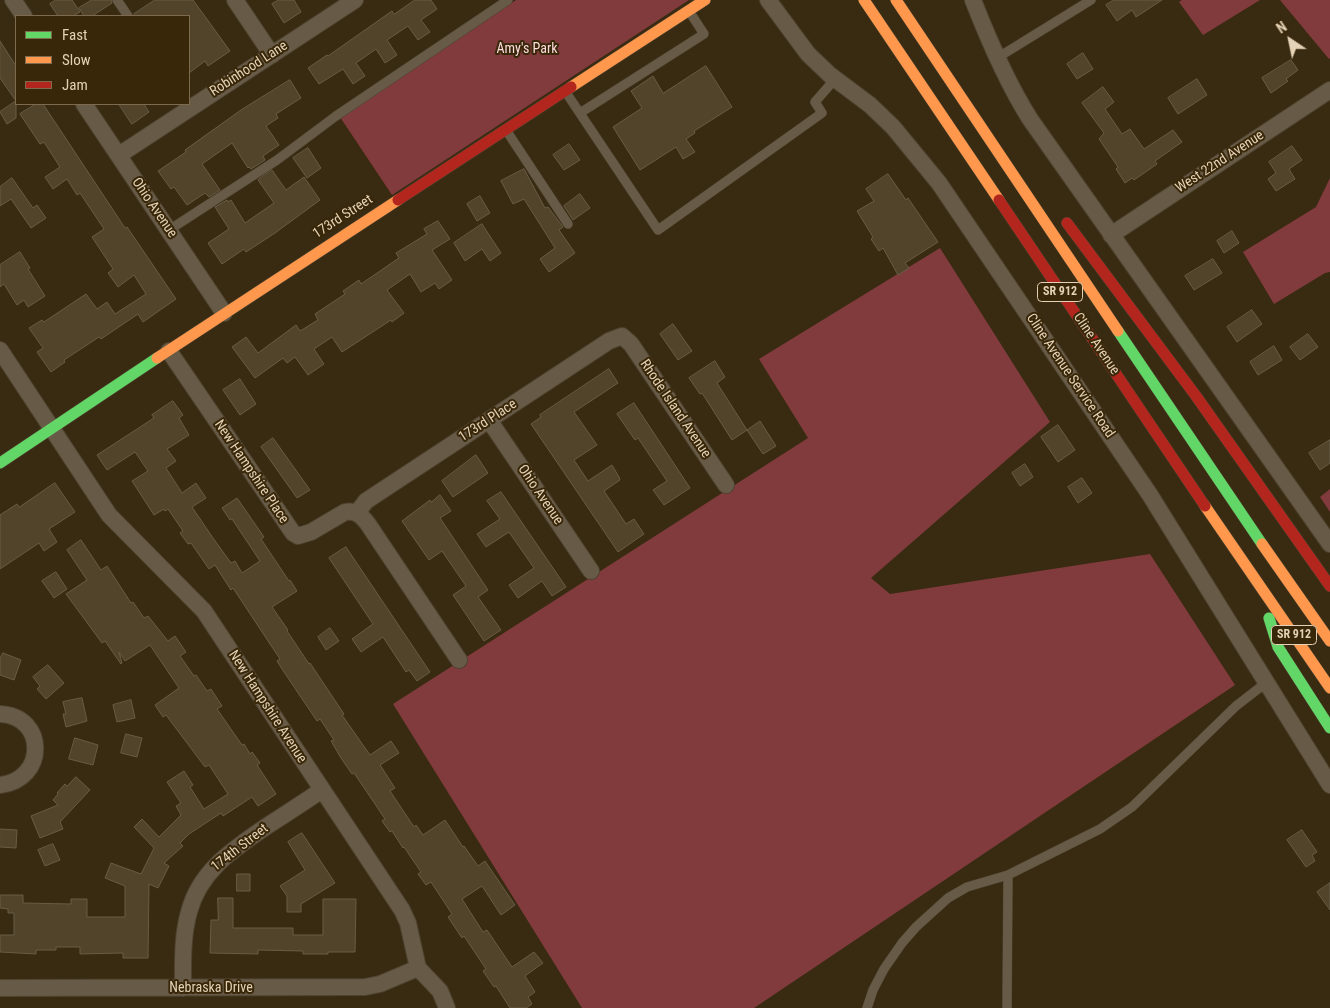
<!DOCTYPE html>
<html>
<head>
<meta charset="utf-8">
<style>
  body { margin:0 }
  #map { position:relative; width:1330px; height:1008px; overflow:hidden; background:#382b11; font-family:"Roboto Condensed",sans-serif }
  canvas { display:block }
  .legend { position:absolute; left:15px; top:15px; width:175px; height:90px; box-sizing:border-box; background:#392709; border:1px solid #7e6b4e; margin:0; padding:6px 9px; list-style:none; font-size:15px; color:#e5d2b6 }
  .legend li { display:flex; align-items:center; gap:10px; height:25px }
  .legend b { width:25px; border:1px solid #7e6b4e }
  .north { position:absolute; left:1265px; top:15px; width:50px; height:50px; -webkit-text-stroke:4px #392709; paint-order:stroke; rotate:326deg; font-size:14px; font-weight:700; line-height:20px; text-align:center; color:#e5d2b6 }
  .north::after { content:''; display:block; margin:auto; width:18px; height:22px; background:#e5d2b6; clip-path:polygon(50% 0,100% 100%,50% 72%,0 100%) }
</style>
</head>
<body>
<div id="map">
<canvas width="1330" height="1008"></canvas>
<ul class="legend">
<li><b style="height:6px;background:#63d668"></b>Fast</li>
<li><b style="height:6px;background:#ff974d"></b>Slow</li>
<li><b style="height:6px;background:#b3261e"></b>Jam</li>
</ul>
<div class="north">N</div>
</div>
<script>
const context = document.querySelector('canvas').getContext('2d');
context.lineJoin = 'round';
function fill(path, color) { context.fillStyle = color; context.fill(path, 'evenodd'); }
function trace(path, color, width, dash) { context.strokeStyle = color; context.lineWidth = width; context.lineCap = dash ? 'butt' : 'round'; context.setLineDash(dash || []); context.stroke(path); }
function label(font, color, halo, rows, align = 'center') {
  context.font = font + ' "Roboto Condensed",sans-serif'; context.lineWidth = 4; context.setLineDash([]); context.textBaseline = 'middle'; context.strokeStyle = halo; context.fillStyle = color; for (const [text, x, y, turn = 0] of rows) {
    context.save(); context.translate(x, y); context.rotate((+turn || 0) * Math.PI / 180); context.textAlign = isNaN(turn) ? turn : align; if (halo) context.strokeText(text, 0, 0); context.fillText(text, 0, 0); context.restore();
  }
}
const green = new Path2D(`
  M516,0H689L392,195L340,117Z
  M1182,0H1260L1203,35L1179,2Z
  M1280,0H1330V58L1329,59Z
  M1330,178V272L1325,273L1274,304L1243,252L1316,207Z
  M940,248L1050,422L871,578L890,594L1150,554L1235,685L754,1008H582L393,704L808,438L759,359Z
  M1330,489V512L1320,497Z`);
const building = new Path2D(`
  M56,0H72L80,12L73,16H58L50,4Z
  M92,0H111L112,3L92,16H84L79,8Z
  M155,0H193L230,51L208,66L205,61L189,73V16H134V14Z
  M279,0H294L301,12L284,23L272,4Z
  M415,0H431L437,9L421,20L430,32L418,40L408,26L387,40L397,55L385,63L376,49L356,63L365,76L353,84L343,69L319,84L308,68L327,55L328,56L392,11L394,14Z
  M1114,0H1162L1136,17L1132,10L1117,21L1106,5Z
  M0,41L16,66V101L0,78Z
  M1083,53L1093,69L1077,79L1067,64Z
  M1291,60L1298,70L1286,79L1288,81L1271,93L1262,78Z
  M706,66L732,107L694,131L695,133L686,139L695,152L683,159L676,147L640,170L613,127L642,108L631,91L653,76L663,93Z
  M1197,79L1207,95L1178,114L1168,98Z
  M290,80L301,98L276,114L278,118L266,126L279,145L263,156L265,160L251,169L249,167L248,168L232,143L202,164L220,190L209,197L205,193L187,205L174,187L171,189L158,171L186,152L185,150L241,110Z
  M1103,87L1114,102L1105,109L1122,134L1130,129L1144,149L1173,130L1182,142L1155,161L1157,164L1134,180L1132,178L1125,183L1116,169L1118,167L1099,139L1104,133L1082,103Z
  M16,101V118L7,124L0,112Z
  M36,104H43L125,228L127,227L176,299L143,322L138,314L101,339L99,337L64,360L65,362L51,372L37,352L43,348L29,328L42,320L44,322L86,294L97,309L107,302L115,314L146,294L134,275L118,287L108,273L113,269L92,237L104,229L80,193L77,195L67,179L53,189L45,177L60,167L44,142L40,144L20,114Z
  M119,104H144L149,112L132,124Z
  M569,144L580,160L564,170L553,155Z
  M1292,146L1302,160L1289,169L1295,179L1276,191L1268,179L1276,173L1269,162Z
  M308,148L321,168L307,178L293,158Z
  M524,169L545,208L548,207L563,227L559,230L575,253L549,272L540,259L555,248L524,199L513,204L501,181Z
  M272,170L286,190L304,177L320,200L275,233L246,252L244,249L222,264L208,243L229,229L215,207L227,200L228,202L231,200L245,223L274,203L258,180Z
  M888,174L906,200L908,198L938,242L905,263L909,268L898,275L883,248L879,251L871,239L873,237L857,211L874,201L866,189Z
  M12,178L33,208L37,205L46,218L31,228L11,199L0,206V187Z
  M580,194L590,208L573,220L564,206Z
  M480,196L490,213L477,221L467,204Z
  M438,221L450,239L432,250L452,280L439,289L435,283L421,292L410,274L387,290L404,313L392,322L391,320L342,352L332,337L314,349L324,364L308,375L295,357L287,363L283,358L255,378L232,347L246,337L258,353L296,325L300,331L318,320L315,314L345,294L343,291L359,280L361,284L399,258L396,253L427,234L424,229Z
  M482,224L501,253L490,261L482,249L465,261L454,243Z
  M1232,231L1239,243L1224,253L1217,241Z
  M20,252L30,268L28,269L45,296L28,307L24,300L17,305L4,284L0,287V265Z
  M1213,259L1222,273L1194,290L1185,276Z
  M1252,310L1262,324L1237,342L1227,327Z
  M673,324L692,351L678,360L660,334Z
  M1308,334L1318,347L1300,360L1290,347Z
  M1274,346L1282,360L1258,375L1250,362Z
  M715,361L725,377L717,383L747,430L760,421L776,446L763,454L747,430L732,440L702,393L700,394L689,378Z
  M609,369L618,383L574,412L597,445L574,460L588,481L612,465L619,477L620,480L604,491L626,524L634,519L644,534L618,552L531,424L541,417L540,415Z
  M240,379L256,404L240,415L223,390Z
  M173,401L183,415L179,418L189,435L167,449L176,461L166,468L182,493L196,483L206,498L192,507L213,538L231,563L235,561L242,573L260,561L232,519L230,520L222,508L237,498L264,537L261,539L289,581L290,580L297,591L272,607L288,630L287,631L309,664L310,663L344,714L342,715L370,755L391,741L399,753L380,765L395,788L390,791L414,827L416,825L423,835L445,820L463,847L464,846L478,866L485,861L515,905L501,915L482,886L462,899L483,932L487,930L512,967L534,952L543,963L525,976L535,992L528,997L532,1004L526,1008H510L496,986L494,987L483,971L486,969L464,936L462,938L448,917L452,914L431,882L426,885L418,874L421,872L404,847L403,848L392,831L390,832L382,821L385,819L373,801L354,773L352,774L341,758L331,741L334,740L320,719L317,721L284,672L277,661L280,659L274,650L233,588L231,590L215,565L209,569L191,543L188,544L180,533L183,531L168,509L165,511L164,509L154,515L132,481L148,471L135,452L107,470L97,455L154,418L152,415Z
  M634,403L690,488L664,505L653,490L667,481L638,438L635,440L617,414Z
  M1058,425L1075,450L1058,462L1041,437Z
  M273,438L310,490L297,498L261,447Z
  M1330,440V463L1320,470L1309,453Z
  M476,455L488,473L453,497L442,481Z
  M1025,464L1033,477L1020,486L1012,473Z
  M1082,478L1092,493L1078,503L1068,487Z
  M55,483L75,512L49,529L57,542L44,551L39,543L0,569V515L17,504L19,507Z
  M501,492L566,587L552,596L542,581L518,598L509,585L534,568L509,532L486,547L477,534L500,519L487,501Z
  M440,495L451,511L440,518L488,590L478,597L501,630L484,641L453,595L466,586L442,551L429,560L402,521L430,500L431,502Z
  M81,540L101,570L107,566L131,603L133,602L144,618L148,616L168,641L175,636L186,652L180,656L194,676L196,675L207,691L211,689L222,706L217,709L242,745L244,744L250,754L252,752L260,763L257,765L276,794L258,806L252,797L223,816L221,813L189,834L180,843L183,846L164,863L169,866L158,888L149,884L148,958H123V953L80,954V947H56V950H36V954L0,952V935H14V913H8V909L0,908V895H23V903L71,904V899H87V917H125V886L105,878L111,863L141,874L154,848L134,827L142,819L159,837L181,815L176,806L181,803L167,782L184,771L193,785L190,787L204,809L228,794L209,765L205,767L166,715L163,717L155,705L179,688L150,645L125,661L119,652L122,663L121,664L105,641L102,643L66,594L87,580L67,550Z
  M346,547L430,672L417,681L409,670L406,672L383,637L361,652L352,639L373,624L329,558Z
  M56,572L67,589L54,598L42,581Z
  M330,628L339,641L326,650L318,637Z
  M3,653L21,660L14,680L0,675V659Z
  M48,665L64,683L46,699L37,689L40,686L33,677Z
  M82,698L87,721L66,727L63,714H66L63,702Z
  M131,700L135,718L117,722L113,705Z
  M126,734L142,738L137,757L121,753Z
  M75,738L98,745L93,765L69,759Z
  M76,777L90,790L60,822L63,829L40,838L31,816L58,805L53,800L58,794L57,793L65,784L67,786Z
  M0,829L17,830L16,848L0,847Z
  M1302,830L1317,852L1312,855L1315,861L1306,867L1287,840Z
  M302,833L335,883L301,904V912H287V896L280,886L305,870L288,842Z
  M53,844L60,860L45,866L38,850Z
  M237,874H250V891H237Z
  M1330,883V910L1317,892Z
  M218,898H233V928H293V935H323V899H356L355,952H328V954H303V951L258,950V954L210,953L211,920H218Z`);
const lane = new Path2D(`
  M117,0L128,16
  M997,58L1091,0
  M565,91L658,230L822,113L815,102L835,79
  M580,113L704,34L689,11
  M506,130L568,224
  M169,230L277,160L336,116L508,0
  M867,1008L873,990L884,969L902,943L916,927L948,898L967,887L1008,875L1100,829L1132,807L1236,706L1267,682
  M1007,1008L1008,875`);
const street = new Path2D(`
  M13,0L24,16
  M235,0L272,55
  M768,0L808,54L830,75L870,105L893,127L939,183L1150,495L1330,785
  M973,0C989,41 1006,81 1030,119L1330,544
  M84,104L224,313
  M119,155L355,0
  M1111,235L1330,90
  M0,350L109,515L204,611L402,910L408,923L418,968L440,991L447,1008
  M169,351L293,533L298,536L311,532L345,512C356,510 362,516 368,524L459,660
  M489,420L591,571
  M357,513L366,501L609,341L622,336L631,344L726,485
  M0,714C47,716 47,780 0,785
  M0,988L365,987L380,984L418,968
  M183,988C183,963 182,936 189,912C200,870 234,849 267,826C286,814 304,802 322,790`);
const fast = new Path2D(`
  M1118,331L1262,544
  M0,463L157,358
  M1269,618L1278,647L1330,728`);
const slow = new Path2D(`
  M864,0L999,200
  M896,0L1118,331
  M571,87L705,0
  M157,358L398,200
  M1205,506L1330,688
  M1262,544L1330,641`);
const jam = new Path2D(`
  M398,200L571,87
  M999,200L1205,506
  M1067,223L1196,396L1330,586`);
const shields = [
  [1060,292,45],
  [1294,635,45]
];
const shieldNames = [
  ["SR 912",1060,292],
  ["SR 912",1294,635]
];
const parkNames = [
  ["Amy's Park",527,49]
];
const streetNames = [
  ["Robinhood Lane",249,69,-33],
  ["West 22nd Avenue",1220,162,-33],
  ["Ohio Avenue",154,208,56],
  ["173rd Street",343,217,-33],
  ["Cline Avenue",1096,344,56],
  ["Cline Avenue Service Road",1070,376,56],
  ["Rhode Island Avenue",675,409,56],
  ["173rd Place",488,421,-33],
  ["New Hampshire Place",251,472,56],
  ["Ohio Avenue",540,495,56],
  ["New Hampshire Avenue",267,707,57],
  ["174th Street",240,848,-38],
  ["Nebraska Drive",211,988]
];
fill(green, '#823b3d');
fill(building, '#51442a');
trace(building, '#695c46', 1);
trace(lane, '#4f4330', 10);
trace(street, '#4f4330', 18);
trace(fast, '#4f4330', 12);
trace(slow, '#4f4330', 12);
trace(jam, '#4f4330', 12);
trace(lane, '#675b47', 9);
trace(street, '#675b47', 16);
trace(fast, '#63d668', 11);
trace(slow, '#ff974d', 11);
trace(jam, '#b3261e', 11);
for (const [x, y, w] of shields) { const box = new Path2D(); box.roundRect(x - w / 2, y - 9.5, w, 19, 4); context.fillStyle = '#392709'; context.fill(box); trace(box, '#e5d2b6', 1); }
label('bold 12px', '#e5d2b6', null, shieldNames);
label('14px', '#fcdbdc', '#392709', parkNames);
label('14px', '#e5d2b6', '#392709', streetNames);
</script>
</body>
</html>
